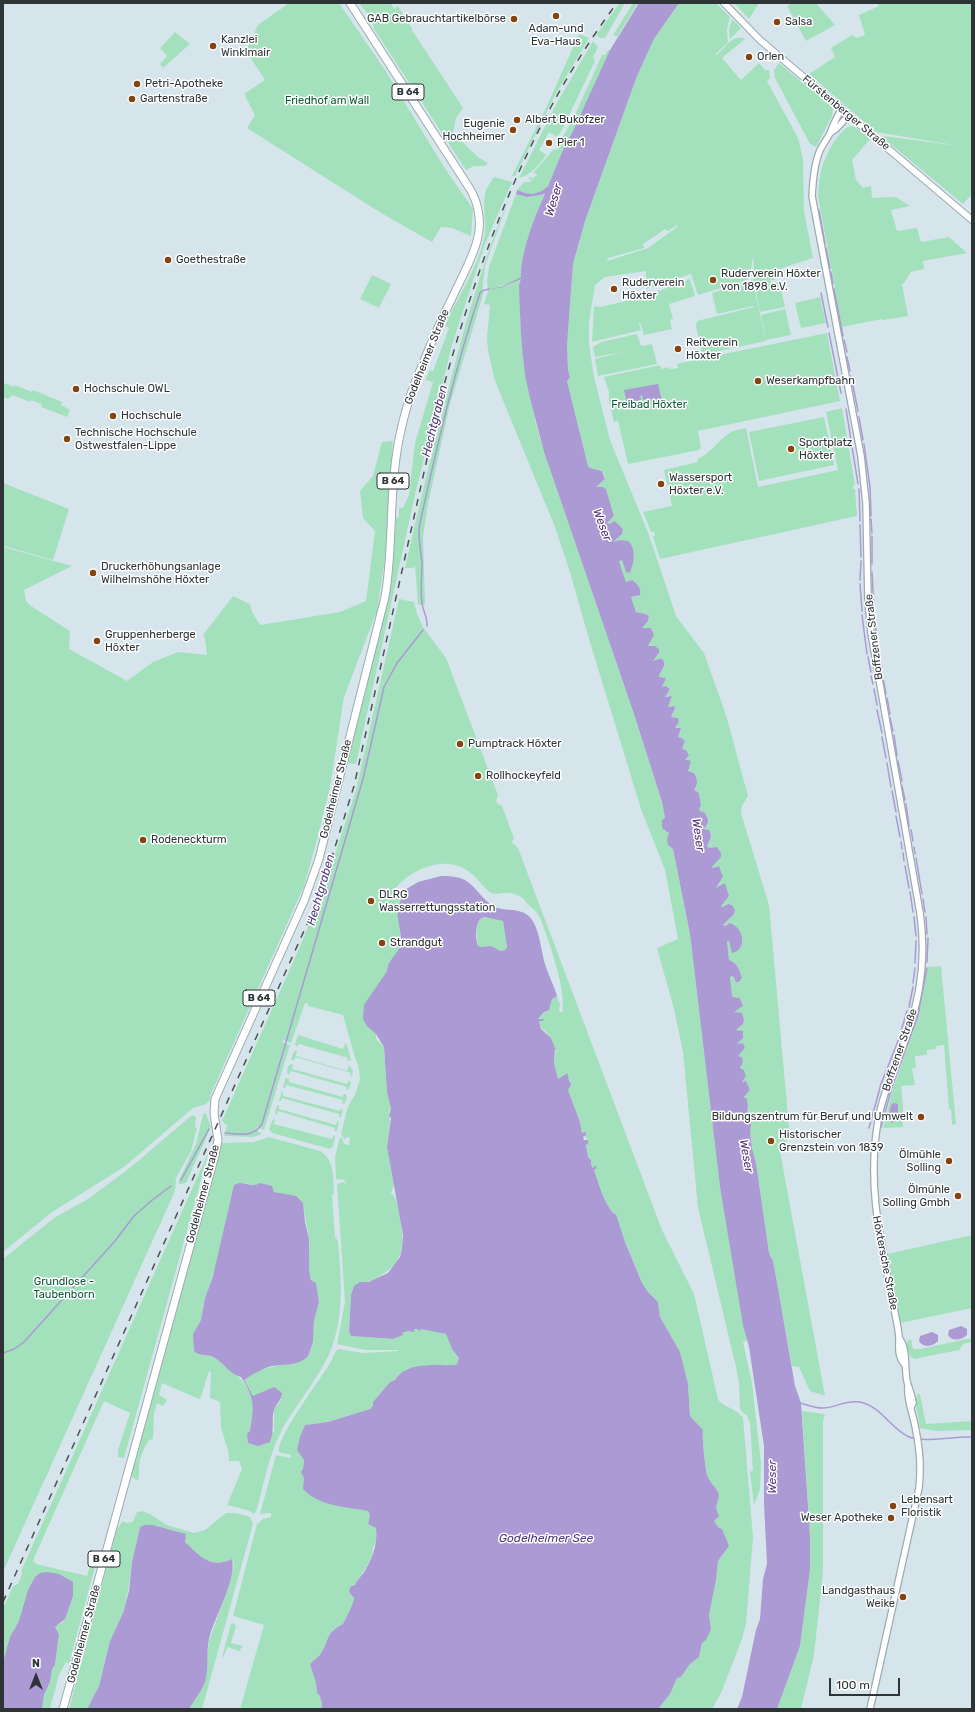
<!DOCTYPE html>
<html>
<head>
<meta charset="utf-8">
<style>
  body { margin:0 }
  #map { position:relative; width:975px; height:1712px; overflow:hidden; background:#d6e5ec; font-family:Rubik,sans-serif }
  canvas { display:block }
  .frame { position:absolute; inset:0; border:4px solid #2e3336; pointer-events:none }
  .north { position:absolute; left:16px; top:1656px; width:40px; height:40px; -webkit-text-stroke:3px #fff; paint-order:stroke; rotate:0deg; font-size:11px; font-weight:700; line-height:16px; text-align:center; color:#2e3336 }
  .north::after { content:''; display:block; margin:auto; width:14px; height:18px; background:#2e3336; clip-path:polygon(50% 0,100% 100%,50% 72%,0 100%) }
  .scale { position:absolute; left:829px; top:1678px; width:71px; height:18px; box-sizing:border-box; border:2px solid #2e3336; border-top:0; padding-left:5px; font-size:12px; line-height:14px; white-space:nowrap; color:#2e3336; -webkit-text-stroke:3px #fff; paint-order:stroke }
</style>
</head>
<body>
<div id="map">
<canvas width="975" height="1712"></canvas>
<div class="frame"></div>
<div class="north">N</div>
<div class="scale">100 m</div>
</div>
<script>
const context = document.querySelector('canvas').getContext('2d');
context.lineJoin = 'round';
function fill(path, color) { context.fillStyle = color; context.fill(path, 'evenodd'); }
function trace(path, color, width, dash) { context.strokeStyle = color; context.lineWidth = width; context.lineCap = dash ? 'butt' : 'round'; context.setLineDash(dash || []); context.stroke(path); }
function label(font, color, halo, rows, align = 'center') {
  context.font = font + ' Rubik,sans-serif'; context.lineWidth = 3; context.setLineDash([]); context.textBaseline = 'middle'; context.strokeStyle = halo; context.fillStyle = color; for (const [text, x, y, turn = 0] of rows) {
    context.save(); context.translate(x, y); context.rotate((+turn || 0) * Math.PI / 180); context.textAlign = isNaN(turn) ? turn : align; if (halo) context.strokeText(text, 0, 0); context.fillText(text, 0, 0); context.restore();
  }
}
const green = new Path2D(`
  M289,3H339L385,70L444,167L473,209L471,236L452,228L441,227L432,242L381,213L247,128L255,115L244,94L265,80L246,51L258,25Z
  M359,3H391L394,9L398,6L412,28V31L414,33L463,108L456,118L453,133L478,157L488,163L485,166H474L466,170L374,29C372,13 367,15 359,3Z
  M620,3H625L605,38H600L596,35Z
  M633,3H638L617,37L613,35Z
  M679,3H716L730,17L727,29L728,42L716,54L717,55C725,47 734,33 745,39L722,58L741,80L759,63L765,70H769L770,78L767,81L798,138L803,159L804,211L813,258L773,271L775,280H770L771,283L754,287L766,341L706,354L702,353L696,327L697,321L754,307L753,306L717,314L712,293L753,280L754,258H753L749,279L698,295L691,274L646,289V271L605,277L595,285L589,322V344L594,377L610,440L649,535L676,616L704,653L726,715L748,796L742,806L741,813L769,905L790,1138L780,1147V1151L825,1396L810,1391L799,1367L792,1366L773,1261L769,1253L756,1163L752,1148L750,1133L752,1117L747,1111L748,1107L747,1099L744,1097L750,1090L746,1081H742L746,1076L744,1070L740,1068L743,1062L742,1057L738,1056V1054L745,1048L743,1043L737,1044L743,1038V1031L736,1030L743,1024L744,1019L742,1013H734V1012L743,1006L740,998L733,997L732,995L730,977L733,976L737,982H739L742,978C740,971 737,962 729,960L727,941H729L732,953C745,952 746,929 730,923L725,926L723,925L734,914L735,910L732,905L727,904L721,907V905L729,896L725,884L716,889L723,877L719,866L713,868L712,867L721,857V853L717,847L709,848L707,846C711,840 713,836 709,830L704,829C709,821 711,822 705,813L700,811L699,809L701,806L699,793L694,790C698,784 698,780 694,773L688,771L691,762L689,760H684L689,754L686,750L682,749L685,741L682,738L678,737L681,728H675L679,722L678,718L671,717L675,708L674,706L668,707L672,696L665,697L670,689L667,686L662,687L666,678L659,677C660,670 668,667 662,659H659L653,661L659,653V649L655,646H648L654,635L651,628H642L648,621L649,616L646,614L636,612L631,597L640,595C642,589 637,583 632,580L626,582L619,560H622L626,572L630,573C634,563 637,549 628,542L620,540L614,543L613,542L622,534L623,529L615,521L609,524L607,523L614,516L606,489L603,487H596L605,479V475L602,471L590,468L588,466L567,381L570,378L568,370L567,345L573,264L585,221L637,76L654,39ZM677,225V227L648,248L607,261L608,258L644,248L643,244L665,229L668,231Z
  M734,3H759L749,19Z
  M793,3H816L835,25L806,41L787,6Z
  M877,3H972V194L963,204L883,138L884,136L960,146L876,132L809,74L835,57L831,48L852,35L856,38L865,35L859,15L879,6Z
  M732,19L741,28L730,39L729,30Z
  M175,32L190,44L163,68L160,64L167,56L160,48Z
  M579,34L589,38L554,97L515,176H512L545,110Z
  M593,41L598,47L593,57L595,61L563,128L557,137L549,132L539,150L546,155C540,164 530,176 519,178L557,103Z
  M608,50H610V53L573,131L565,145L548,186L542,191L533,194L525,193L517,190L524,182H530L532,181L528,178L533,175L530,177L532,179L538,174L533,173L553,150L559,148L558,145L574,117L602,55H605Z
  M779,63L833,108L832,116L816,147L810,144L775,78L774,70Z
  M850,126L855,127L870,139L852,160L856,180L863,188L871,186L872,198L896,197L910,206L891,210L897,231L917,228L921,242L949,237L967,253L923,261L924,269L911,272L904,283L902,284L908,316L883,320L882,319L842,327L818,196C819,174 823,157 836,139C840,134 844,128 850,126Z
  M494,177L512,182L485,244L452,345L415,495L356,764L346,763L384,617L393,563L396,518L399,517V508H403L409,495L415,443L433,382L426,380V378L430,370L433,371L449,328L445,326C457,298 477,269 484,239C488,223 481,206 486,190C488,186 491,181 494,177Z
  M516,194L527,197L545,194C535,215 520,254 521,277L509,283L493,289L508,285L521,279L520,319L524,363L536,424L544,452L634,714L662,802L665,818L664,831L669,833L668,845L673,849L690,934L720,1187L747,1340L743,1342L752,1383L761,1463L760,1489L754,1505L750,1472L753,1470L750,1423L746,1414H744L740,1409L739,1383L736,1367L698,1208L683,1052L674,1009L657,948L678,939L665,870L641,809L589,639L569,569L555,527L495,381L488,351L487,338L490,305L484,304L488,291L487,281L489,267Z
  M510,196L485,266L483,283V295L450,404L428,504L423,537L425,604L418,605L415,566L413,568H405C417,514 430,460 444,406C462,335 481,264 510,196Z
  M372,275L391,284L379,308L360,299Z
  M690,279L695,296L669,304L673,319L670,320L672,329L644,335L640,322L639,323L641,330L592,342L594,306L601,307L646,296Z
  M779,282L785,307L760,312L755,287Z
  M820,297L826,323L801,328L795,303Z
  M785,309L791,335L766,340L761,315Z
  M827,333L840,401L698,431L701,447L699,450L628,464L618,421L614,422L609,401V392L604,377L660,365L661,369L667,367L669,370L671,367V369L678,368L677,364L690,361Z
  M637,334L641,346L652,344L657,364L598,376L595,359L622,352L595,357L593,347L601,342Z
  M5,383L14,387L15,385L32,392L33,390L62,402L61,405L70,410L67,417L41,407L42,404L31,400L30,402L13,395L8,399L3,397V387Z
  M842,408L855,485L853,487V489H855L857,516L660,559L653,537L655,535L654,532H651L643,512L672,506L664,470L698,462V459C712,453 719,438 733,431C737,430 742,429 746,428L758,487L838,470L826,412Z
  M824,417L834,465L759,481L749,432Z
  M393,441L386,551L377,611L344,697L330,787L317,840L304,886L210,1096V1100L206,1104L193,1108L124,1167L52,1212L3,1252V547L72,566L24,590L26,601L31,606L70,631L69,649L127,681L153,662L178,652L207,655L205,639L203,635L233,596L250,604L252,612L260,625L340,612L366,601L375,531L363,518L360,491L373,476L382,442Z
  M3,483L69,509L53,560L3,546Z
  M399,599L414,602L417,614L423,627L446,658L498,795L496,801L498,804L502,806L514,838L512,842L518,848L662,1230L694,1294L718,1399C722,1407 737,1408 743,1418L753,1537L748,1600L746,1623L742,1639L721,1693L712,1709H658L670,1694L677,1678L681,1677L690,1664L699,1657L702,1643L711,1629L709,1615L716,1581L718,1561L729,1546L714,1521L718,1513L716,1508L718,1493C715,1487 711,1483 708,1477C705,1471 702,1437 703,1430L690,1416L688,1384L680,1352L660,1317L658,1302L648,1292L642,1283L625,1242L616,1214H614C603,1202 599,1185 594,1170L597,1168L595,1165L593,1168L591,1165V1160C586,1155 586,1147 588,1140L585,1137L586,1134L582,1133L580,1122L568,1090C572,1083 570,1080 566,1073L558,1079L554,1063L556,1048C552,1045 553,1040 550,1037C546,1030 540,1030 539,1021L544,1020L539,1019L540,1016L549,1010L552,999L557,996L560,1004L559,1012H562C568,996 547,933 539,916C535,909 527,905 523,898C518,896 514,893 509,893C503,892 496,896 490,892C484,888 476,876 468,871C445,854 410,869 394,890L401,900L397,905L401,942L399,950L387,967V971L376,988V1039L384,1047L387,1092L391,1108L389,1111L390,1122L387,1147L394,1185L391,1193C398,1199 398,1208 400,1218C404,1243 405,1262 381,1275C375,1279 371,1282 364,1282L351,1295L349,1331L351,1336L393,1339L402,1335V1333L409,1331L410,1332L414,1329H427L446,1334L452,1349L459,1358L457,1364L455,1365H434L398,1375L395,1380L390,1382L373,1402V1406L370,1409L328,1422L305,1425L301,1453L304,1460L303,1466L304,1478L315,1498L346,1507L368,1511L370,1515L368,1524L376,1528L377,1540L373,1548L372,1556L366,1568L349,1592L354,1598C354,1603 346,1618 343,1624C324,1633 330,1640 320,1655C317,1658 313,1661 310,1664L316,1683L317,1693L320,1695L322,1704L321,1709H240L264,1625L233,1616L257,1524L263,1519L271,1517V1513L260,1514L276,1455L291,1458V1455L279,1452C276,1437 321,1379 330,1363C333,1358 334,1353 338,1349L363,1353L398,1351V1350H365L337,1344L345,1302L337,1184L343,1182L347,1184L344,1180L336,1179L335,1157L340,1137L342,1138L344,1144L349,1145L350,1138L346,1137L345,1140L341,1134L348,1106L355,1095L360,1079L358,1064L356,1061L343,1015L308,1006V1004L305,1003L291,1043L283,1040L282,1042L290,1045L264,1130L257,1127L255,1129L262,1134L253,1137L224,1136L227,1126L222,1121L302,942L328,876L356,790Z
  M484,917L503,921L507,947L505,950L501,951L491,946L480,947L478,946L476,930L480,919Z
  M941,966L956,1124L952,1125L951,1109H949L944,1045L936,1046V1049L927,1050V1055L915,1056L916,1068H912L915,1085L901,1086L903,1106V1127L883,1128L893,1088L919,1017L928,967Z
  M298,1035L343,1049L346,1042L351,1060L347,1061L348,1058L299,1044L297,1047L295,1044Z
  M294,1051H297L296,1056L347,1071L349,1065L353,1071L352,1076H350L351,1073L348,1072L295,1057L294,1061L291,1059Z
  M291,1064L293,1065L292,1069L347,1084L349,1080L351,1083L349,1089L346,1090L347,1087L291,1071L289,1075L288,1074C286,1071 287,1066 291,1064Z
  M287,1078L289,1079V1082L343,1097L344,1094H346L347,1097L345,1103L342,1104L343,1100L286,1085L285,1088H283L285,1079Z
  M282,1091L283,1092V1096L340,1111L341,1108L343,1109L341,1117H339V1114L282,1098L280,1102L279,1101Z
  M277,1105L279,1106V1109L336,1125L337,1121L339,1122L337,1131H334L335,1128L278,1111L277,1115L275,1114Z
  M206,1113L211,1127L186,1183L179,1184V1180L196,1144L203,1114Z
  M192,1115L196,1117L195,1127L197,1128L191,1151L176,1178L175,1191L3,1572V1259L54,1218L88,1199L131,1167Z
  M273,1119L275,1120L274,1124L332,1139L334,1135L335,1136L333,1147L330,1149L272,1133L269,1129Z
  M269,1137L320,1151C335,1160 333,1178 334,1193L332,1196L335,1237L338,1241C341,1275 344,1308 334,1341C326,1369 298,1402 283,1428C269,1453 264,1484 256,1512L254,1514L247,1510L227,1505L242,1469L239,1461H229L228,1450L221,1428L220,1402L210,1398L211,1372L209,1371L201,1397L199,1399L162,1383L159,1395L167,1400L163,1406L157,1403L154,1413L153,1439L149,1440C144,1448 139,1459 139,1468C139,1473 139,1476 138,1481L131,1476V1470L222,1143L254,1142ZM244,1183L251,1185L272,1186L274,1192L304,1208C305,1220 308,1228 309,1239C311,1253 303,1274 316,1284L319,1302L314,1321L313,1342L308,1356L304,1360L259,1370L243,1380L253,1396L282,1399L274,1409V1432L250,1431C251,1421 254,1410 252,1400C250,1386 226,1361 213,1357C208,1355 202,1355 198,1354L193,1334L201,1320L205,1298Z
  M209,1151L124,1458L118,1457V1450L130,1413L104,1401L35,1556L33,1561L36,1564L87,1576L91,1562L96,1563L69,1664L66,1662L59,1675L50,1709H42L44,1695L50,1682L52,1669L55,1665L59,1634L55,1627L63,1622L73,1596V1582L19,1621L14,1630L3,1662V1609L13,1586L18,1584L22,1574V1569Z
  M972,1235V1308L900,1323L888,1254Z
  M972,1338V1342L963,1344L959,1350L914,1359C908,1355 905,1347 908,1340H911L913,1349H920Z
  M918,1393L920,1395L926,1424L972,1421V1430L936,1431L920,1428L915,1400Z
  M802,1411L825,1414L823,1421V1572L814,1655L801,1709H777L800,1646L810,1569V1536Z
  M142,1511L150,1514L167,1525L194,1533L205,1530L226,1513H236L250,1517L253,1524L202,1709H189L206,1668L209,1641L228,1588L234,1564L232,1559C210,1569 200,1557 185,1542L186,1534C175,1532 149,1521 140,1527L132,1562L128,1591L123,1613L110,1641L99,1686L87,1709H69L117,1529L123,1521L126,1523L133,1522L137,1512Z
  M233,1623L236,1626L231,1643L243,1646L239,1651L228,1647L223,1657H222L231,1624Z`);
const water = new Path2D(`
  M639,3H679L654,39L637,76L585,221L573,264L567,345L568,370L570,378L567,381L588,466L590,468L602,471L605,479L596,487H603L606,489L614,516L607,523L609,524L615,521L623,529L622,534L613,542L620,540L628,541C637,549 634,563 630,573L626,572L622,560L619,561L626,582L632,580C637,583 642,589 640,595L631,597L636,612L646,614L649,616L648,621L642,628H651L654,635L648,646H655L659,649V653L653,661L659,659H662C668,666 660,670 659,677L666,678L662,687L666,686L670,689L665,697L672,696L668,707L674,706L675,708L671,717L678,718L679,722L675,728H681L678,737L682,738L685,741L682,749L686,750L689,755L685,760H689L691,762L688,771L694,773C698,780 698,784 694,790L699,793L701,806L699,809L700,811L705,813C710,822 709,821 704,829L709,830C713,836 710,840 707,846L709,848L717,847L721,853V857L712,867L713,868L719,866L723,877L716,888L725,883L729,896L721,906L722,907L728,904L732,905L735,910L734,914L723,925L725,926L730,923C746,929 746,951 732,953L729,941H727L729,960C737,962 740,971 742,978L739,982H736L733,976L730,977L732,995L733,997L740,998L743,1006L734,1012L742,1013L744,1019L743,1024L736,1030L743,1031V1038L737,1044L743,1043L745,1048L738,1056L742,1057L743,1062L740,1068L744,1070L746,1076L742,1082L746,1081L750,1090L744,1097L747,1099L748,1107L747,1111L752,1117L750,1133L752,1148L756,1163L769,1253L773,1261L779,1294L795,1386L801,1403L810,1536V1569L800,1646L777,1709H737L742,1697L756,1630L760,1619L763,1579L767,1564L764,1503V1446L749,1347L743,1325L720,1187L690,934L673,849L668,845L667,839L669,833C663,830 661,828 662,820L665,818L662,802L634,714L544,452C538,428 531,404 526,380C521,349 520,317 519,285L521,279L500,288L488,289L501,287L521,277C520,254 535,215 545,194L527,197L516,194L517,190L525,193L533,194L542,191L548,186L565,145L573,131L610,50Z
  M658,384L663,405L652,407L650,398L643,400L642,395L640,396L641,400L627,403L624,390Z
  M441,876C472,876 470,886 489,903C499,913 515,907 526,914C539,921 541,951 545,964C548,975 554,985 557,996L552,999L549,1010L543,1013L538,1019H544L543,1021H539L541,1029L551,1038L555,1048L558,1047L555,1049L554,1063L558,1079L567,1073C568,1076 569,1081 571,1085L568,1090L580,1122L582,1133L586,1132V1135L583,1137L584,1140H588V1144L586,1145L588,1157L591,1160V1165L593,1168L595,1165L597,1168L594,1170C599,1184 603,1202 614,1214H616L625,1242L642,1283L648,1292L658,1302L660,1317L680,1352L688,1384L690,1416L703,1430C702,1437 705,1471 708,1477C711,1484 717,1488 719,1495L716,1508L719,1516L714,1521L719,1528L722,1529L729,1546L718,1561L716,1580L709,1615L711,1629L706,1640L702,1643L699,1657L690,1664L681,1677L677,1678L670,1694L658,1709H321L322,1704L320,1696L317,1693L316,1683L310,1664C313,1661 317,1658 320,1655C330,1640 324,1634 343,1624C346,1618 354,1603 354,1598L349,1592L350,1587L355,1585C357,1579 363,1575 366,1569C373,1557 378,1542 376,1528L368,1524L370,1515L368,1511C347,1507 318,1506 303,1489L304,1478L301,1472L303,1469L304,1460L297,1450L300,1437L305,1425L328,1422L370,1409L373,1406V1402L390,1382L395,1380C407,1361 436,1366 455,1365L457,1364L459,1358L452,1349L446,1334L421,1329L420,1331L417,1329H414V1332L408,1331L402,1333L403,1335L393,1339L351,1336L349,1331L351,1295L354,1286L360,1282H369L375,1279L388,1273L400,1257L402,1248L403,1235L387,1147L391,1118L389,1116L391,1108L387,1092L384,1047L376,1034L367,1026L363,1019L364,1005L387,971C387,960 399,954 401,943C402,929 393,913 401,900L398,894L418,882ZM484,917L503,921L507,947L505,950L501,951L491,946L481,947L478,946C475,936 475,928 480,919Z
  M894,1103L898,1104V1119L892,1123L888,1119L891,1105Z
  M239,1183C247,1183 252,1188 260,1183L272,1186L274,1192L296,1196L303,1203L305,1222L309,1239V1271L311,1280L316,1283L319,1302L314,1321L313,1342L308,1356C299,1366 285,1364 272,1366C261,1369 253,1374 244,1380L253,1396L274,1387L282,1393C281,1402 276,1403 274,1410C271,1420 275,1428 270,1442L258,1446L248,1443L247,1434L250,1431C254,1406 255,1399 241,1377C229,1374 225,1364 215,1358C208,1353 199,1357 194,1351L193,1334L201,1320L205,1298L213,1276L234,1185Z
  M961,1326L967,1329V1335C962,1340 952,1342 948,1335L949,1330Z
  M932,1332L938,1335V1341C933,1347 923,1348 919,1341L920,1336Z
  M144,1525H153L186,1534L185,1542C201,1557 210,1569 232,1559C237,1579 214,1618 209,1639C206,1653 209,1668 205,1682C201,1692 194,1700 189,1709H87L99,1686L110,1641L123,1613L129,1591L132,1562L140,1527Z
  M47,1572L59,1574L73,1582V1596L65,1619L55,1627L59,1634L55,1665L52,1669L50,1682L44,1695L42,1709H3V1662L10,1637L19,1621L28,1590L35,1577L40,1573Z`);
const stream = new Path2D(`
  M819,210L825,244
  M826,248L830,268
  M831,272L833,284
  M834,289L843,336
  M821,293L828,327
  M829,333L841,393
  M844,340L847,352
  M847,357L850,371
  M851,376L858,411
  M846,409L858,484
  M859,417L863,440
  M864,444L870,487L871,516
  M859,489L860,521
  M871,519L872,533
  M860,525L861,557
  M872,536V564
  M872,572L874,610
  M860,580L861,561
  M860,584L862,611
  M862,615L867,654
  M874,615L878,646
  M427,626C428,619 423,611 422,603C420,590 422,576 422,563C421,549 417,537 420,523C437,446 455,368 480,293L482,291L489,289
  M879,650L882,668
  M868,657L871,672
  M882,673L886,694
  M871,676L873,684
  M874,689L877,705
  M887,698L890,714
  M877,710L882,733
  M890,718L893,731
  M894,735L897,756
  M882,737L886,758
  M898,761L902,781
  M887,763L891,787
  M902,786L905,800
  M892,791L896,812
  M906,804L909,826
  M896,816L900,837
  M911,830L913,841
  M901,842L902,849
  M914,847L915,854
  M903,853L904,861
  M916,858L922,894
  M905,866L909,888
  M910,892L913,912
  M923,899L925,912
  M914,917L916,936
  M926,917L927,934
  M927,962L928,938
  M915,963L916,941
  M913,983L915,968
  M909,1007L913,987
  M901,1031L907,1011
  M881,1127L892,1087L918,1016L927,968
  M869,1128L881,1084L900,1036
  M225,1133C239,1134 253,1138 262,1124L363,779L384,687L397,663L423,630
  M181,1180L209,1129
  M3,1353L14,1349L24,1342L115,1241L134,1216L151,1201L171,1186
  M800,1403C808,1405 816,1409 824,1408C837,1407 845,1400 860,1402C881,1406 892,1430 909,1437C923,1443 954,1436 972,1437`);
const tertiary = new Path2D(`
  M842,109C837,116 834,123 831,131C828,138 823,144 820,150C814,165 813,181 812,196L861,456L866,503L868,600L871,633L920,913C926,955 921,996 907,1035C897,1064 883,1091 878,1121C867,1183 880,1238 892,1298C894,1311 898,1324 899,1337C899,1347 897,1356 905,1365
  M830,133L836,129L849,115
  M899,1338C909,1350 903,1370 908,1385C910,1391 912,1396 913,1403L911,1407
  M870,1709L919,1488C921,1470 920,1450 916,1431C914,1416 906,1399 908,1386`);
const secondary = new Path2D(`
  M724,3L760,40L972,220`);
const primary = new Path2D(`
  M63,1709L215,1155L218,1140L214,1113L215,1099L304,901L319,859L385,597C392,557 390,517 394,476C397,439 406,403 421,368C431,343 442,318 454,294C462,277 472,259 477,241C482,224 479,204 470,189L350,3`);
const rail = new Path2D(`
  M3,1602L312,913L327,873L354,786L441,396C479,257 530,119 617,3`);
const markers = [
  [556,16,4,"#85440f"],
  [514,19,4,"#85440f"],
  [777,22,4,"#85440f"],
  [213,46,4,"#85440f"],
  [749,57,4,"#85440f"],
  [137,84,4,"#85440f"],
  [132,99,4,"#85440f"],
  [517,120,4,"#85440f"],
  [513,130,4,"#85440f"],
  [549,143,4,"#85440f"],
  [168,260,4,"#85440f"],
  [713,280,4,"#85440f"],
  [614,289,4,"#85440f"],
  [678,349,4,"#85440f"],
  [758,381,4,"#85440f"],
  [76,389,4,"#85440f"],
  [113,416,4,"#85440f"],
  [67,439,4,"#85440f"],
  [791,449,4,"#85440f"],
  [661,484,4,"#85440f"],
  [93,573,4,"#85440f"],
  [97,641,4,"#85440f"],
  [460,744,4,"#85440f"],
  [478,776,4,"#85440f"],
  [143,840,4,"#85440f"],
  [371,901,4,"#85440f"],
  [382,943,4,"#85440f"],
  [921,1117,4,"#85440f"],
  [771,1141,4,"#85440f"],
  [949,1161,4,"#85440f"],
  [958,1196,4,"#85440f"],
  [893,1506,4,"#85440f"],
  [891,1518,4,"#85440f"],
  [903,1597,4,"#85440f"]
];
const shields = [
  [408,92,32],
  [393,481,32],
  [259,998,32],
  [104,1559,32]
];
const shieldNames = [
  ["B 64",408,92],
  ["B 64",393,481],
  ["B 64",259,998],
  ["B 64",104,1559]
];
const poiNames = [
  ["GAB Gebrauchtartikelbörse",506,19,"right"],
  ["Salsa",785,22],
  ["Adam-und",556,29,"center"],
  ["Eva-Haus",556,42,"center"],
  ["Kanzlei",221,40],
  ["Winklmair",221,53],
  ["Orlen",757,57],
  ["Petri-Apotheke",145,84],
  ["Gartenstraße",140,99],
  ["Albert Bukofzer",525,120],
  ["Eugenie",505,124,"right"],
  ["Hochheimer",505,137,"right"],
  ["Pier 1",557,143],
  ["Goethestraße",176,260],
  ["Ruderverein Höxter",721,274],
  ["von 1898 e.V.",721,287],
  ["Ruderverein",622,283],
  ["Höxter",622,296],
  ["Reitverein",686,343],
  ["Höxter",686,356],
  ["Weserkampfbahn",766,381],
  ["Hochschule OWL",84,389],
  ["Hochschule",121,416],
  ["Technische Hochschule",75,433],
  ["Ostwestfalen-Lippe",75,446],
  ["Sportplatz",799,443],
  ["Höxter",799,456],
  ["Wassersport",669,478],
  ["Höxter e.V.",669,491],
  ["Druckerhöhungsanlage",101,567],
  ["Wilhelmshöhe Höxter",101,580],
  ["Gruppenherberge",105,635],
  ["Höxter",105,648],
  ["Pumptrack Höxter",468,744],
  ["Rollhockeyfeld",486,776],
  ["Rodeneckturm",151,840],
  ["DLRG",379,895],
  ["Wasserrettungsstation",379,908],
  ["Strandgut",390,943],
  ["Bildungszentrum für Beruf und Umwelt",913,1117,"right"],
  ["Historischer",779,1135],
  ["Grenzstein von 1839",779,1148],
  ["Ölmühle",941,1155,"right"],
  ["Solling",941,1168,"right"],
  ["Ölmühle",950,1190,"right"],
  ["Solling Gmbh",950,1203,"right"],
  ["Lebensart",901,1500],
  ["Floristik",901,1513],
  ["Weser Apotheke",883,1518,"right"],
  ["Landgasthaus",895,1591,"right"],
  ["Weike",895,1604,"right"]
];
const parkNames = [
  ["Friedhof am Wall",327,101],
  ["Freibad Höxter",649,405],
  ["Grundlose -",64,1282],
  ["Taubenborn",64,1295]
];
const streetNames = [
  ["Fürstenberger Straße",846,113,40],
  ["Godelheimer Straße",427,357,-68],
  ["Boffzener Straße",874,637,-97],
  ["Godelheimer Straße",336,789,-76],
  ["Boffzener Straße",900,1050,-71],
  ["Godelheimer Straße",203,1194,-75],
  ["Höxtersche Straße",885,1263,79],
  ["Godelheimer Straße",84,1634,-75]
];
const waterNames = [
  ["Weser",554,200,-73],
  ["Hechtgraben",435,421,-76],
  ["Weser",602,525,70],
  ["Weser",698,835,82],
  ["Hechtgraben",321,890,-74],
  ["Weser",746,1156,80],
  ["Weser",773,1477,-90],
  ["Godelheimer See",546,1539]
];
fill(green, '#a3e1bd');
fill(water, '#ab9ad3');
trace(stream, '#ab9ad3', 1.5);
trace(tertiary, '#9caab1', 8);
trace(secondary, '#9caab1', 8);
trace(primary, '#9caab1', 9);
trace(tertiary, '#fff', 5.5);
trace(secondary, '#fff', 6);
trace(primary, '#fff', 7);
trace(rail, '#4b5256', 1.5, [7, 7]);
for (const [x, y, r, color] of markers) { const dot = new Path2D(); dot.arc(x, y, r, 0, 2 * Math.PI); context.fillStyle = color; context.fill(dot); trace(dot, '#fff', 1.5); }
for (const [x, y, w] of shields) { const box = new Path2D(); box.roundRect(x - w / 2, y - 8, w, 16, 3); context.fillStyle = '#fff'; context.fill(box); trace(box, '#2e3336', 1); }
label('bold 10px', '#2e3336', null, shieldNames);
label('11px', '#2e3336', '#fff', poiNames, 'left');
label('11px', '#0f5a39', '#fff', parkNames);
label('11px', '#2e3336', '#fff', streetNames);
label('italic 12px', '#50377b', '#fff', waterNames);
</script>
</body>
</html>
